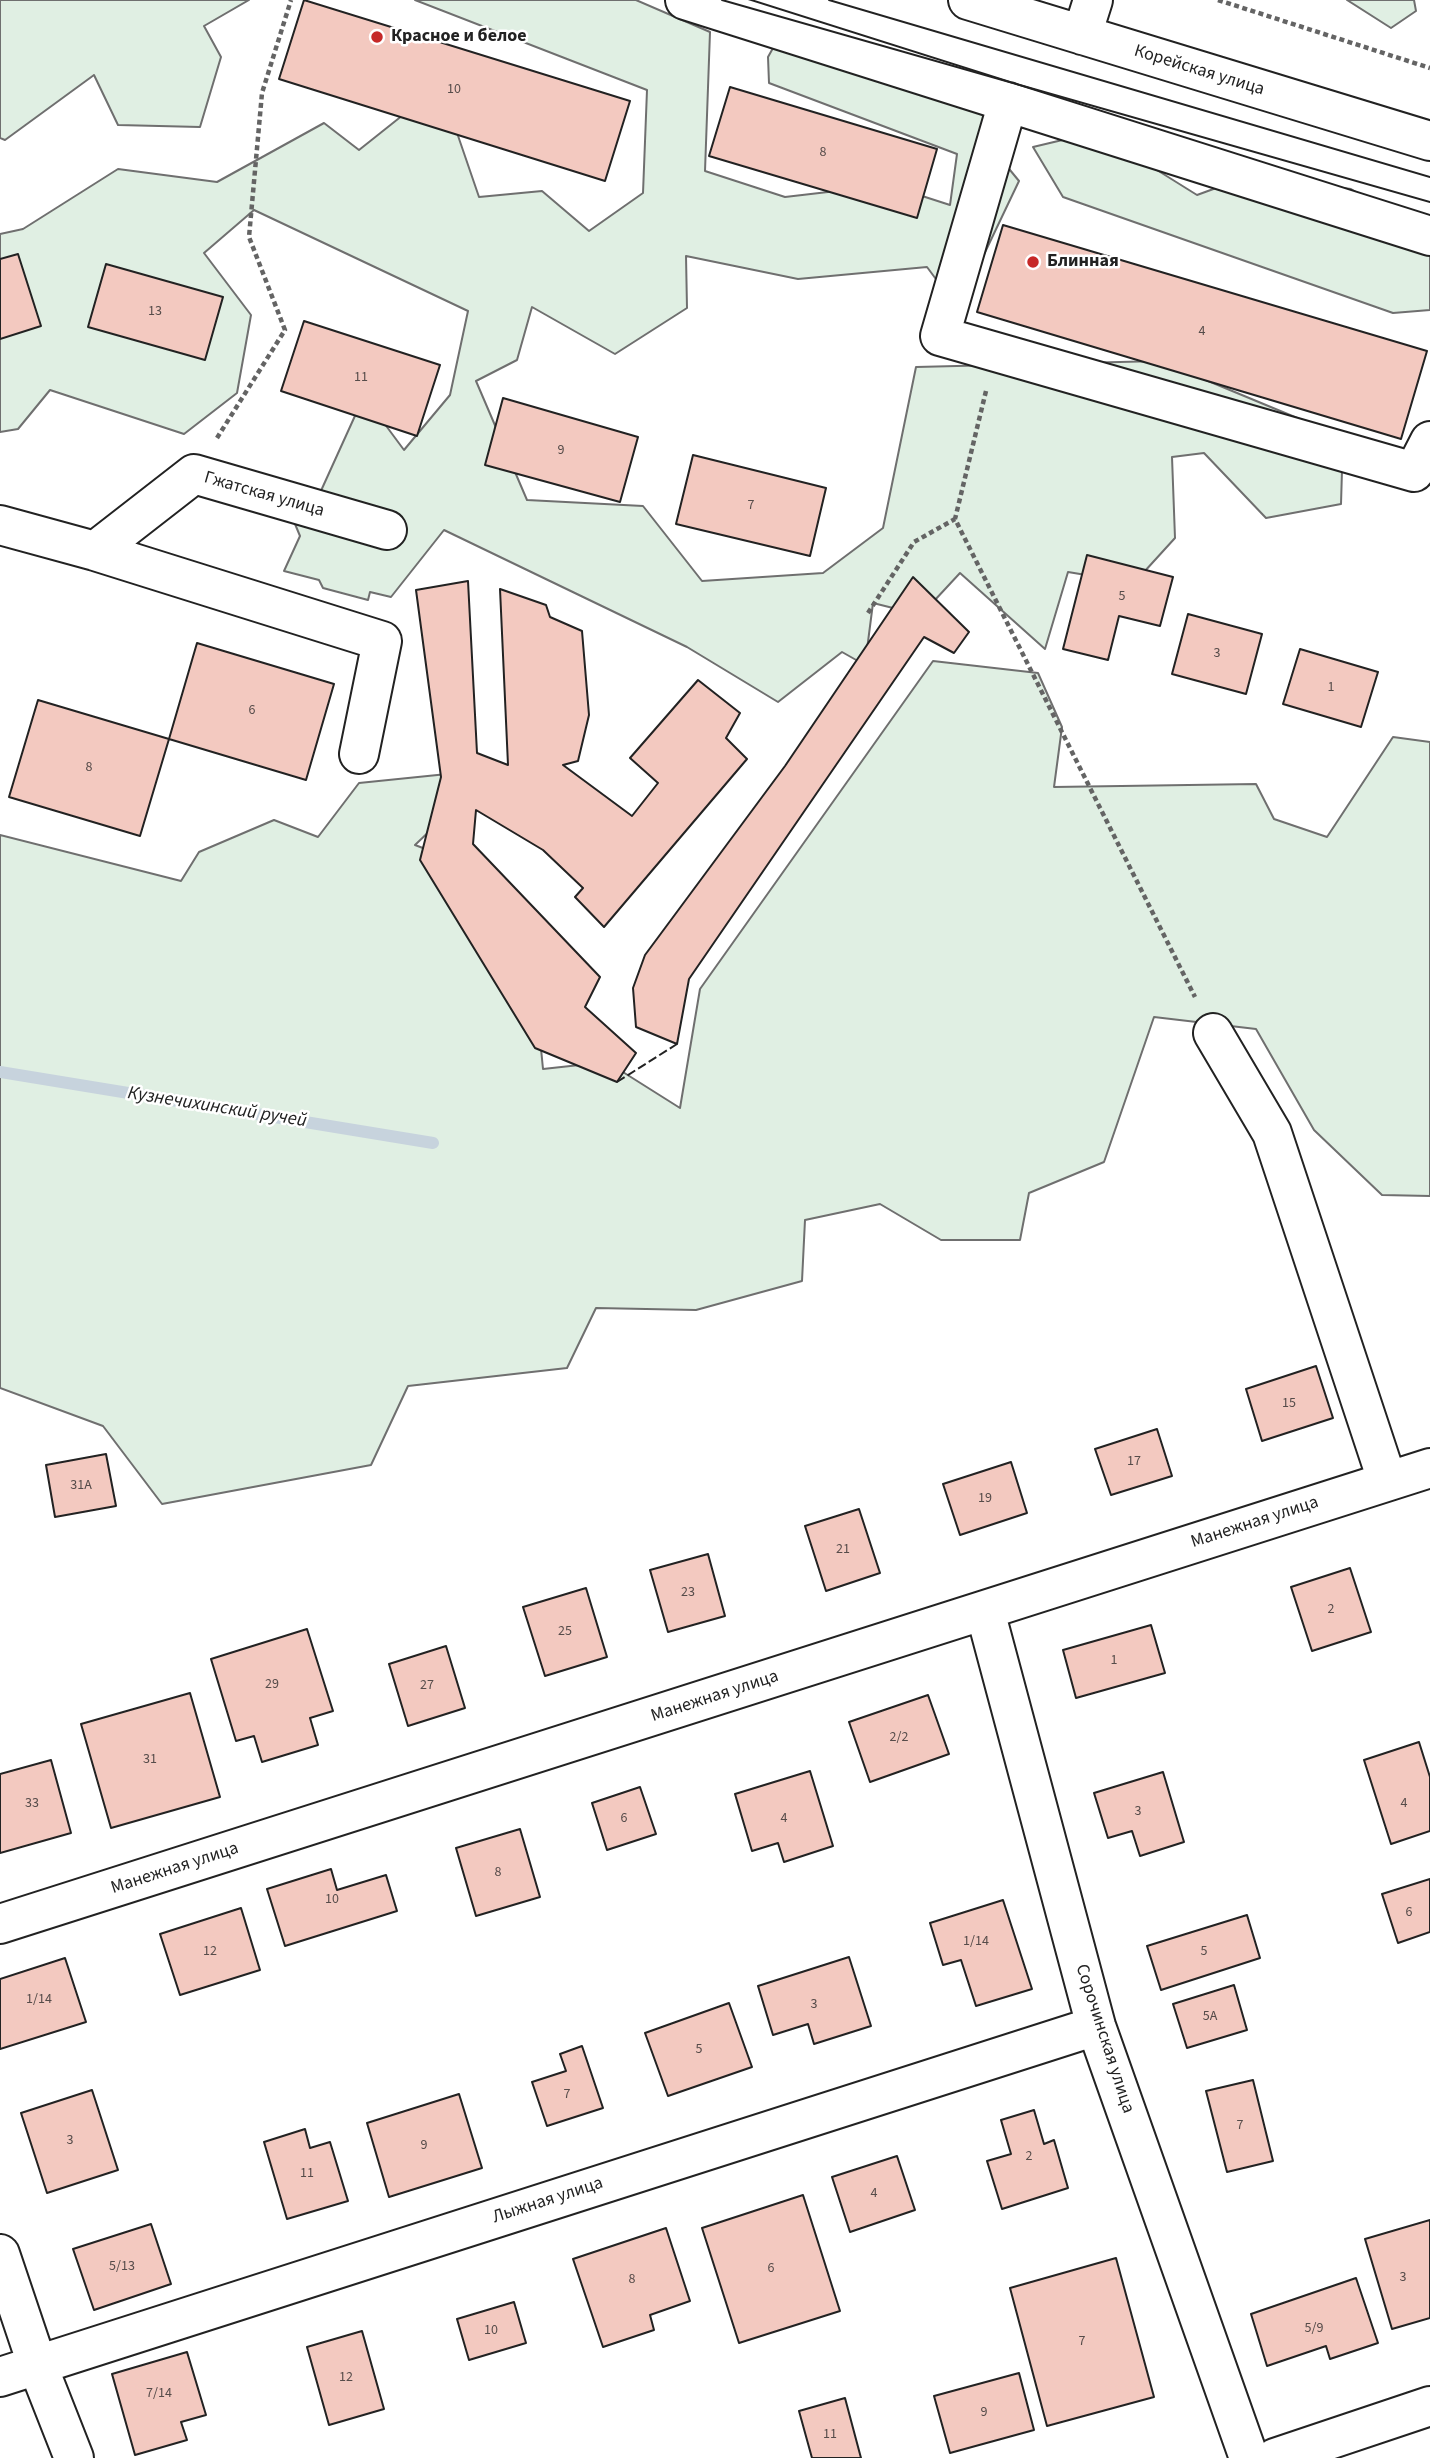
<!DOCTYPE html>
<html>
<head>
<meta charset="utf-8">
<style>
  body { margin:0 }
  canvas { display:block; background:#fff }
</style>
</head>
<body>
<canvas width="1430" height="2458"></canvas>
<script>
const context = document.querySelector('canvas').getContext('2d');
context.lineJoin = 'round';
function fill(path, color) { context.fillStyle = color; context.fill(path, 'evenodd'); }
function trace(path, color, width, dash) { context.strokeStyle = color; context.lineWidth = width; context.lineCap = dash ? 'butt' : 'round'; context.setLineDash(dash || []); context.stroke(path); }
function label(font, color, halo, rows, align = 'center') {
  context.font = font + ' "Source Sans 3",sans-serif'; context.lineWidth = 5; context.setLineDash([]); context.textBaseline = 'middle'; context.strokeStyle = halo; context.fillStyle = color; for (const [text, x, y, turn = 0] of rows) {
    context.save(); context.translate(x, y); context.rotate((+turn || 0) * Math.PI / 180); context.textAlign = isNaN(turn) ? turn : align; if (halo) context.strokeText(text, 0, 0); context.fillText(text, 0, 0); context.restore();
  }
}
const green = new Path2D(`
  M0,0H249L204,26L221,57L200,127L118,125L94,75L5,140L0,138Z
  M415,0H636L710,32L705,171L785,197L888,185L950,205L957,154L769,83L768,57L786,25L991,88L987,142L1019,181L958,309L927,267L798,279L686,256L687,308L615,354L532,307L517,360L476,381L527,500L643,506L702,581L823,573L883,528L916,367L1160,361L1343,437L1341,504L1266,518L1204,453L1172,457L1175,538L1134,583L1068,572L1045,649L960,573L921,615L873,603L865,665L842,652L778,702L687,647L444,530L391,597L370,592L368,600L323,588L319,580L284,571L300,536L295,524L305,526L364,396L404,450L450,395L468,311L254,210L204,253L251,315L237,393L184,434L50,390L18,429L0,432V234L23,229L118,169L217,182L324,123L359,150L408,111L455,127L479,197L542,191L589,231L643,193L647,90Z
  M1347,0H1414L1416,11L1391,28Z
  M1096,132L1197,195L1249,176L1351,189L1421,231L1430,234V310L1393,313L1063,197L1033,147Z
  M933,661L1038,673L1062,727L1054,787L1256,784L1274,819L1327,837L1393,737L1430,742V1196L1382,1195L1314,1130L1256,1029L1154,1017L1104,1162L1029,1193L1020,1240H941L880,1204L805,1220L802,1281L696,1310L596,1308L567,1368L408,1386L371,1465L162,1504L103,1426L0,1388V835L181,881L199,852L274,820L318,837L359,783L457,773L459,803L415,845L475,868L535,987L543,1069L607,1062L680,1108L700,989Z`);
const stream = new Path2D(`
  M0,1072L433,1143`);
const building = new Path2D(`
  M304,0L630,101L605,181L279,79Z
  M730,87L937,149L917,218L709,156Z
  M1003,225L1427,351L1401,439L977,312Z
  M18,254L41,326L0,339V259Z
  M106,264L223,297L205,360L88,327Z
  M304,321L440,365L417,436L281,391Z
  M503,398L638,437L620,502L485,465Z
  M693,455L826,488L810,556L676,524Z
  M1087,555L1173,577L1160,626L1119,616L1108,660L1063,649Z
  M913,577L969,632L954,653L924,637L689,979L677,1044L636,1027L633,988L645,955L785,766Z
  M468,581L477,753L508,765L500,589L546,605L550,617L582,631L589,715L578,761L563,765L632,816L658,783L630,758L698,680L740,713L726,738L747,759L604,927L575,897L583,888L543,850L476,810L473,844L600,977L585,1007L636,1053L617,1082L535,1048L420,860L441,777L416,590Z
  M1188,614L1262,634L1246,694L1172,674Z
  M197,643L334,684L306,780L169,739Z
  M1300,649L1378,672L1361,727L1283,704Z
  M38,700L169,739L140,836L9,797Z
  M1316,1366L1333,1418L1262,1441L1246,1389Z
  M1157,1429L1172,1476L1111,1495L1095,1449Z
  M106,1454L116,1506L55,1517L46,1465Z
  M1011,1462L1027,1513L960,1535L943,1484Z
  M859,1509L880,1573L826,1591L805,1526Z
  M708,1554L725,1616L668,1632L650,1570Z
  M1350,1568L1371,1632L1312,1651L1291,1587Z
  M586,1588L607,1657L545,1676L523,1607Z
  M1151,1625L1165,1673L1076,1698L1063,1650Z
  M307,1629L333,1711L310,1718L318,1745L262,1762L254,1736L236,1741L211,1659Z
  M446,1646L465,1708L408,1726L389,1664Z
  M190,1693L220,1797L111,1828L81,1724Z
  M928,1695L949,1754L870,1782L849,1722Z
  M1419,1742L1430,1777V1831L1391,1844L1364,1760Z
  M51,1760L71,1833L0,1853V1774Z
  M810,1771L833,1846L784,1862L778,1843L752,1851L735,1794Z
  M1163,1772L1184,1842L1140,1856L1132,1831L1108,1838L1094,1793Z
  M640,1787L656,1834L607,1850L592,1803Z
  M520,1829L540,1897L476,1916L456,1848Z
  M331,1869L337,1890L386,1875L397,1911L285,1946L267,1889Z
  M1430,1879V1932L1398,1943L1382,1894Z
  M1003,1900L1032,1989L976,2006L961,1960L943,1965L930,1923Z
  M241,1908L260,1970L180,1995L160,1934Z
  M1247,1915L1260,1958L1161,1990L1147,1946Z
  M849,1957L871,2026L814,2044L808,2024L773,2035L758,1986Z
  M65,1958L86,2022L0,2049V1979Z
  M1234,1985L1247,2030L1187,2048L1173,2004Z
  M729,2003L752,2067L668,2096L645,2033Z
  M582,2046L603,2108L547,2126L532,2082L566,2071L560,2054Z
  M1253,2080L1273,2161L1227,2172L1206,2091Z
  M92,2090L118,2170L47,2193L21,2113Z
  M459,2094L482,2168L389,2197L367,2123Z
  M1034,2110L1044,2144L1054,2140L1068,2188L1002,2209L987,2161L1011,2154L1001,2120Z
  M305,2129L310,2148L330,2142L348,2201L287,2219L264,2142Z
  M897,2156L915,2210L850,2232L832,2177Z
  M803,2195L840,2311L739,2343L702,2228Z
  M1430,2220V2318L1392,2329L1365,2239Z
  M151,2224L171,2284L94,2310L73,2249Z
  M666,2228L690,2301L650,2315L654,2330L603,2347L573,2259Z
  M1116,2258L1154,2397L1047,2426L1010,2288Z
  M1356,2278L1378,2343L1330,2359L1326,2346L1267,2366L1251,2314Z
  M514,2302L526,2343L469,2360L457,2319Z
  M362,2331L384,2409L329,2425L307,2347Z
  M187,2352L206,2415L181,2422L187,2440L135,2455L112,2374Z
  M1019,2373L1034,2430L950,2453L934,2396Z
  M845,2398L861,2458H812L799,2411Z`);
const path = new Path2D(`
  M1218,0L1430,68
  M986,391L955,519L1195,997
  M217,438L285,330L249,237L262,93L291,0
  M868,613L914,542L955,519`);
const minor = new Path2D(`
  M685,0L1430,236
  M968,0L1430,141
  M1082,35L1093,0
  M1008,102L940,336L1414,472L1430,441
  M0,525L95,551L194,474L387,530
  M95,551L382,641L359,754
  M1213,1033L1272,1133L1387,1480
  M985,1611L1096,2026L1249,2458
  M0,1924L1430,1468
  M0,2254L37,2364L74,2458
  M0,2377L1096,2026
  M1275,2458L1430,2406`);
const tram = new Path2D(`
  M722,0L1430,202
  M829,0L1430,177`);
const fence = new Path2D(`
  M617,1082L677,1044`);
const markers = [
  [377,37,7,"#c62828"],
  [1033,262,7,"#c62828"]
];
const numberNames = [
  ["10",454,90],
  ["8",823,153],
  ["13",155,312],
  ["4",1202,332],
  ["11",361,378],
  ["9",561,451],
  ["7",751,506],
  ["5",1122,597],
  ["3",1217,654],
  ["1",1331,688],
  ["6",252,711],
  ["8",89,768],
  ["15",1289,1404],
  ["17",1134,1462],
  ["31А",81,1486],
  ["19",985,1499],
  ["21",843,1550],
  ["23",688,1593],
  ["2",1331,1610],
  ["25",565,1632],
  ["1",1114,1661],
  ["29",272,1685],
  ["27",427,1686],
  ["2/2",899,1738],
  ["31",150,1760],
  ["33",32,1804],
  ["4",1404,1804],
  ["3",1138,1812],
  ["6",624,1819],
  ["4",784,1819],
  ["8",498,1873],
  ["10",332,1900],
  ["6",1409,1913],
  ["1/14",976,1942],
  ["12",210,1952],
  ["5",1204,1952],
  ["1/14",39,2000],
  ["3",814,2005],
  ["5А",1210,2017],
  ["5",699,2050],
  ["7",567,2095],
  ["7",1240,2126],
  ["3",70,2141],
  ["9",424,2146],
  ["2",1029,2157],
  ["11",307,2174],
  ["4",874,2194],
  ["5/13",122,2267],
  ["6",771,2269],
  ["3",1403,2278],
  ["8",632,2280],
  ["5/9",1314,2329],
  ["10",491,2331],
  ["7",1082,2342],
  ["12",346,2378],
  ["7/14",159,2394],
  ["9",984,2413],
  ["11",830,2435]
];
const poiNames = [
  ["Красное и белое",391,37],
  ["Блинная",1047,262]
];
const streetNames = [
  ["Корейская улица",1199,71,17],
  ["Гжатская улица",264,495,16],
  ["Манежная улица",1255,1523,-18],
  ["Манежная улица",715,1697,-18],
  ["Манежная улица",175,1869,-18],
  ["Сорочинская улица",1104,2039,72],
  ["Лыжная улица",548,2201,-18]
];
const waterNames = [
  ["Кузнечихинский ручей",217,1108,9]
];
fill(green, '#e0efe3');
trace(green, '#6f6f6f', 2);
trace(stream, '#c7d3dd', 12);
fill(building, '#f3c9c0');
trace(building, '#222', 2);
trace(minor, '#222', 42);
trace(path, '#646464', 4.5, [5, 3.5]);
trace(minor, '#fff', 38);
trace(tram, '#222', 2);
trace(fence, '#222', 2, [9, 3.5]);
for (const [x, y, r, color] of markers) { const dot = new Path2D(); dot.arc(x, y, r, 0, 2 * Math.PI); context.fillStyle = color; context.fill(dot); trace(dot, '#fff', 2.5); }
label('14px', '#564c4a', null, numberNames);
label('bold 18px', '#222', '#fff', poiNames, 'left');
label('18px', '#222', '#fff', streetNames);
label('italic 19px', '#222', '#fff', waterNames);
</script>
</body>
</html>
